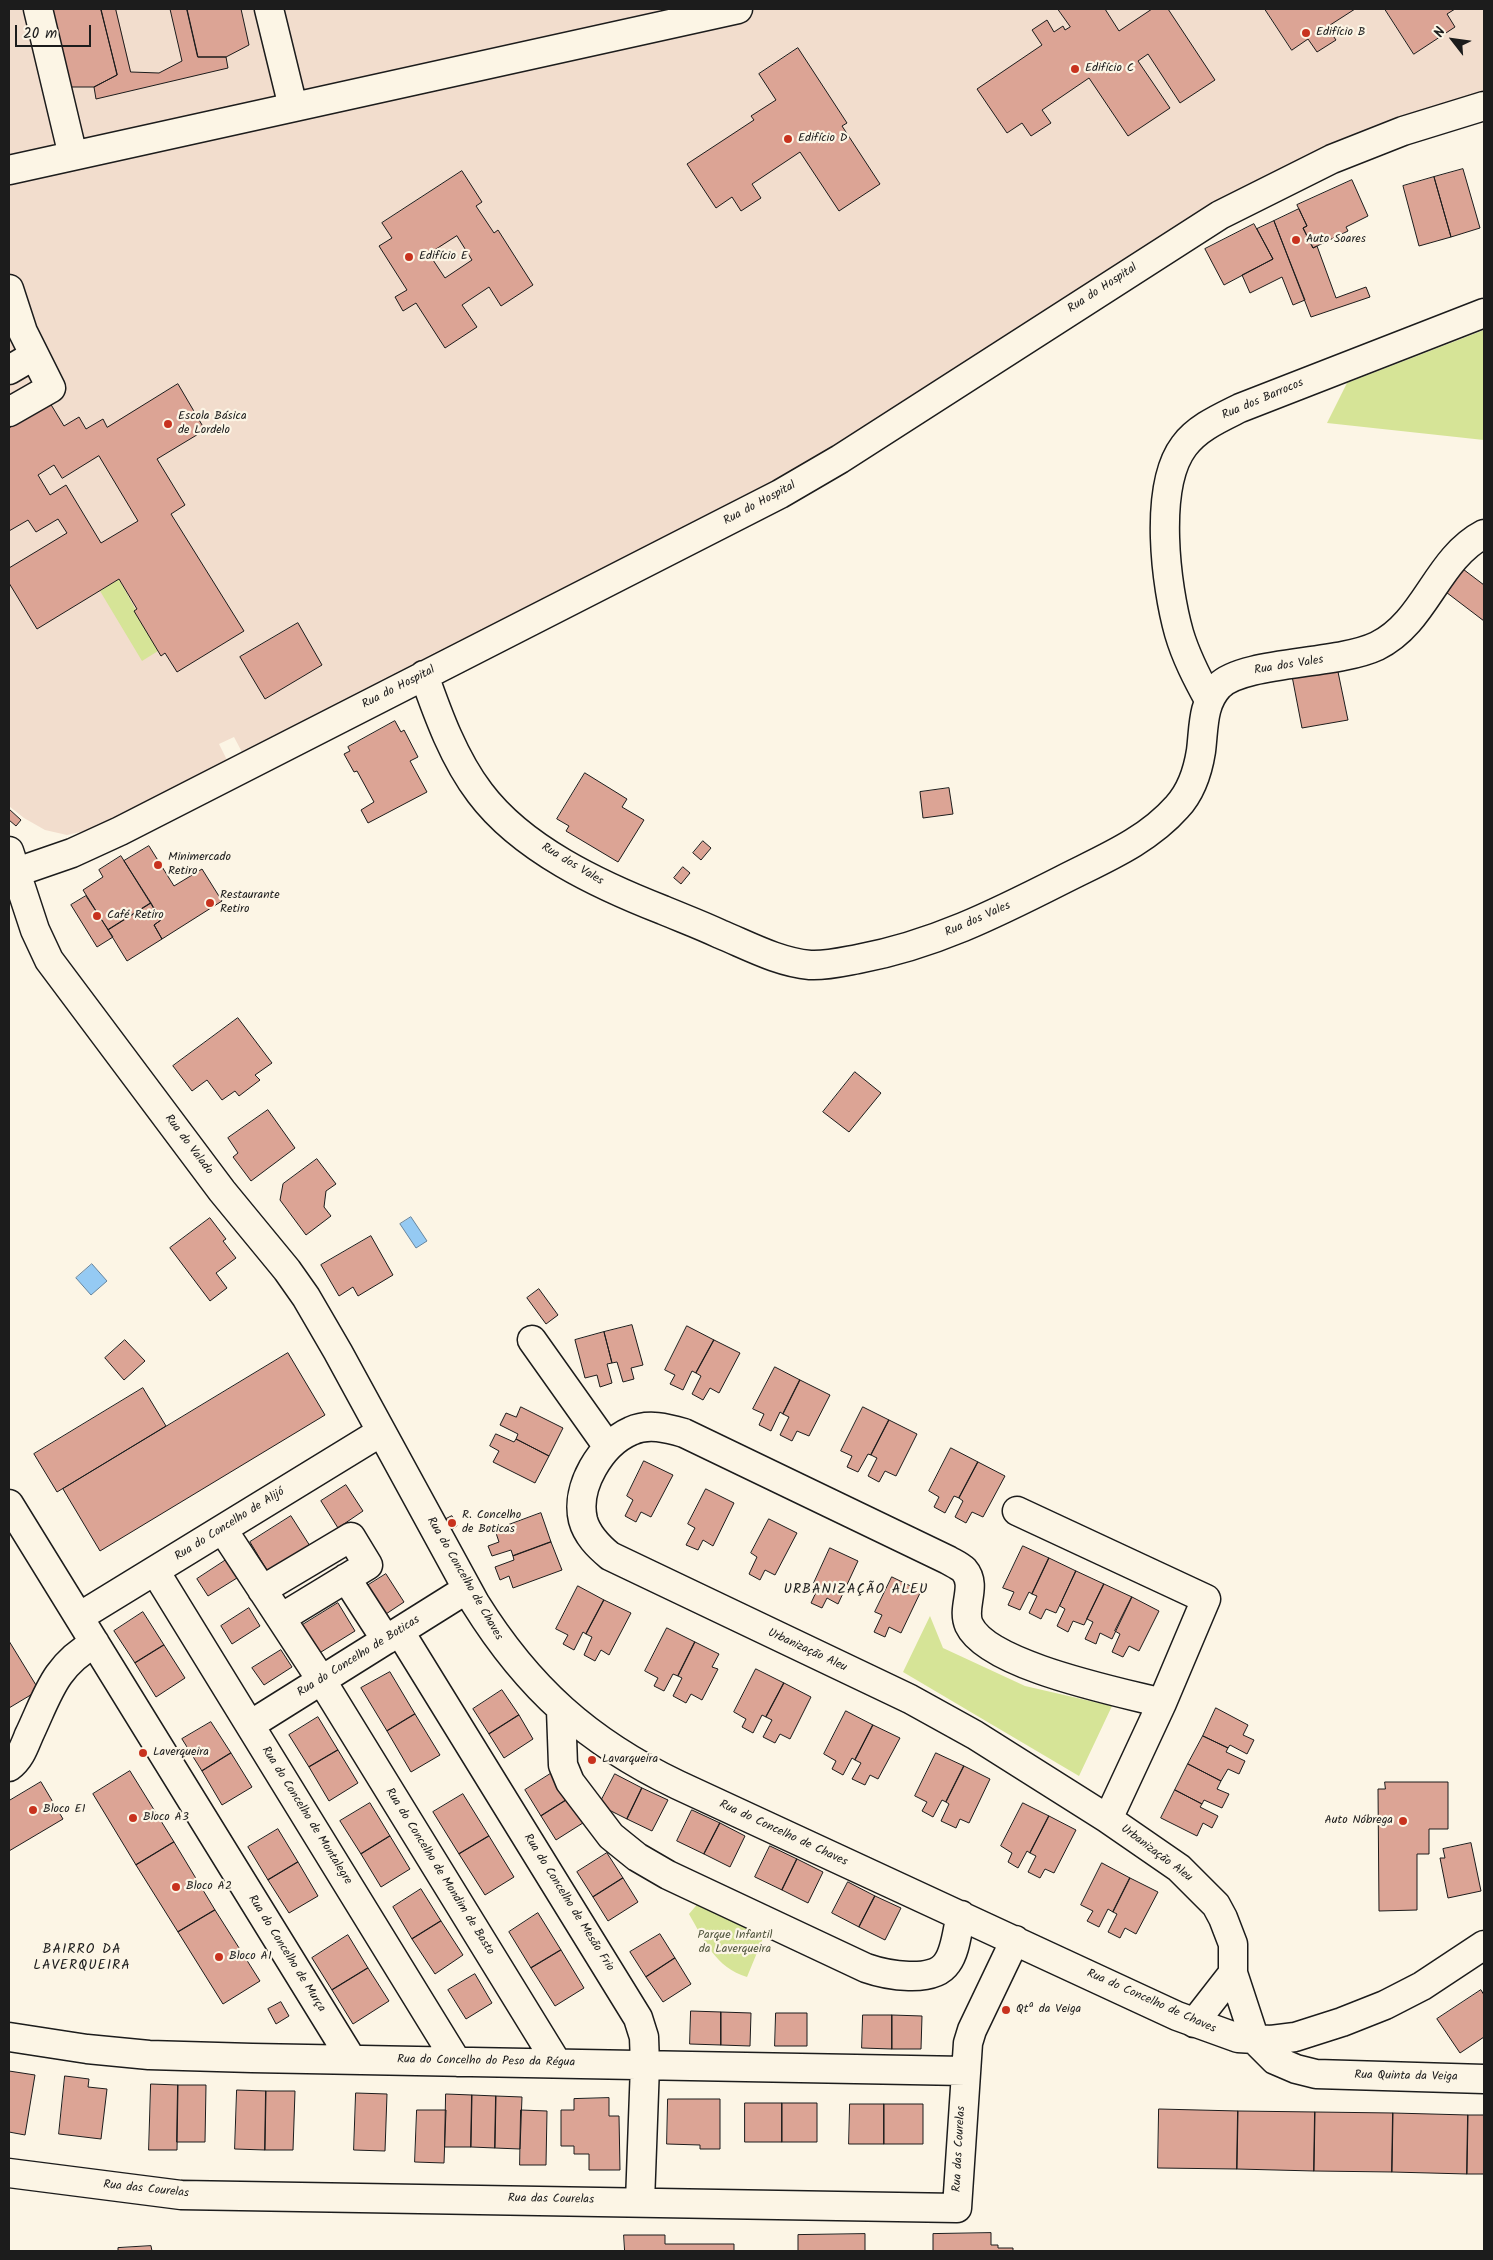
<!DOCTYPE html>
<html>
<head>
<meta charset="utf-8">
<style>
  body { margin:0 }
  #map { position:relative; width:1493px; height:2260px; overflow:hidden; background:#fcf5e5; font-family:Kalam,sans-serif }
  canvas { display:block }
  .frame { position:absolute; inset:0; border:10px solid #1c1c1c; pointer-events:none }
  .north { position:absolute; left:1428px; top:15px; width:50px; height:50px; -webkit-text-stroke:4px #fcf5e5; paint-order:stroke; rotate:300deg; font-size:14px; font-weight:700; line-height:20px; text-align:center; color:#1c1c1c }
  .north::after { content:''; display:block; margin:auto; width:18px; height:22px; background:#1c1c1c; clip-path:polygon(50% 0,100% 100%,50% 72%,0 100%) }
  .scale { position:absolute; left:15px; top:25px; width:76px; height:22px; box-sizing:border-box; border:2px solid #1c1c1c; border-top:0; padding-left:6px; font-size:15px; line-height:18px; white-space:nowrap; color:#1c1c1c; -webkit-text-stroke:4px #fcf5e5; paint-order:stroke }
</style>
</head>
<body>
<div id="map">
<canvas width="1493" height="2260"></canvas>
<div class="frame"></div>
<div class="north">N</div>
<div class="scale">20 m</div>
</div>
<script>
const context = document.querySelector('canvas').getContext('2d');
context.lineJoin = 'round';
function fill(path, color) { context.fillStyle = color; context.fill(path, 'evenodd'); }
function trace(path, color, width, dash) { context.strokeStyle = color; context.lineWidth = width; context.lineCap = dash ? 'butt' : 'round'; context.setLineDash(dash || []); context.stroke(path); }
function label(font, color, halo, rows, align = 'center') {
  context.font = font + ' Kalam,sans-serif'; context.lineWidth = 4.5; context.setLineDash([]); context.textBaseline = 'middle'; context.strokeStyle = halo; context.fillStyle = color; for (const [text, x, y, turn = 0] of rows) {
    context.save(); context.translate(x, y); context.rotate((+turn || 0) * Math.PI / 180); context.textAlign = isNaN(turn) ? turn : align; if (halo) context.strokeText(text, 0, 0); context.fillText(text, 0, 0); context.restore();
  }
}
const built = new Path2D(`
  M9,9H1484V95L1361,133L1255,182L1184,223L768,487L243,754L234,737L219,744L228,762L97,828L67,835L45,830L24,818L9,806Z`);
const green = new Path2D(`
  M1484,330V440L1327,423L1347,383Z
  M119,579L158,651L142,661L100,591Z
  M930,1616L943,1648L1025,1686L1112,1706L1079,1776L903,1672Z
  M700,1901L766,1931L747,1977C716,1968 704,1940 689,1914Z`);
const water = new Path2D(`
  M411,1217L427,1241L416,1248L400,1224Z
  M92,1264L107,1281L91,1295L76,1278Z`);
const building = new Path2D(`
  M47,9H101L117,75L94,87H66Z
  M101,9H187L198,57H226L228,68L96,99L94,87L117,75Z
  M116,9H170L182,61L159,73L131,72Z
  M187,9H241L249,45L226,57H198Z
  M1058,9H1105L1119,31L1152,9H1168L1215,80L1180,103L1148,54L1138,61L1170,108L1128,136L1089,78L1042,110L1051,123L1031,136L1022,123L1007,133L977,89L1042,45L1032,30L1047,20L1054,32L1063,26L1065,30L1070,27Z
  M1265,9H1355L1327,27L1336,40L1317,52L1308,39L1292,50Z
  M1385,9H1455L1447,14L1455,27L1414,54Z
  M798,48L847,123L842,126L880,184L839,211L800,152L752,184L761,198L741,211L732,197L716,208L687,164L754,120L751,116L776,100L759,74Z
  M1463,169L1480,228L1451,237L1434,177Z
  M462,171L482,202L476,206L494,233L498,230L533,285L501,306L489,287L462,305L477,327L445,348L416,303L403,311L395,297L407,290L379,246L392,238L382,223ZM457,236L472,260L445,278L429,254Z
  M1434,177L1451,237L1419,246L1403,186Z
  M1352,180L1368,216L1346,227L1348,231L1313,248L1303,228L1307,226L1297,205Z
  M1299,209L1307,226L1303,228L1313,248L1317,246L1336,298L1366,287L1370,297L1311,317L1274,221Z
  M1274,221L1305,300L1293,305L1282,277L1250,293L1242,275L1273,259L1257,229Z
  M1254,224L1273,259L1224,285L1205,249Z
  M178,384L205,430L157,459L185,505L171,514L244,631L177,672L165,653L161,656L134,611L137,609L119,579L37,629L9,583V568L67,533L58,519L36,532L28,520L9,531V428L50,403L64,426L79,417L86,429L103,419L107,427ZM99,456L138,521L101,543L66,485L50,495L38,475L54,465L62,478Z
  M1455,563L1484,585V621L1438,586Z
  M298,623L322,665L265,699L240,657Z
  M1337,667L1348,720L1302,728L1292,676Z
  M395,721L401,732L404,730L418,757L410,761L427,792L368,823L361,810L374,802L357,771L354,772L344,754L350,751L348,747Z
  M585,773L627,799L622,807L644,820L618,862L566,831L569,826L557,819Z
  M949,788L953,814L923,818L920,792Z
  M9,809L21,820L16,826L9,820Z
  M703,841L711,848L701,860L693,853Z
  M149,846L174,886L202,869L222,901L162,939L154,925L161,920L124,861Z
  M121,856L151,903L108,930L83,890L103,877L99,870Z
  M683,867L690,873L681,884L674,878Z
  M86,896L113,937L97,947L71,905Z
  M151,903L161,920L154,925L162,939L127,961L108,930Z
  M238,1018L272,1063L255,1075L260,1080L239,1096L235,1091L222,1100L207,1080L192,1091L173,1066Z
  M855,1072L881,1093L849,1132L823,1112Z
  M268,1110L295,1148L251,1181L233,1157L238,1153L228,1138Z
  M317,1159L336,1184L326,1191L324,1207L331,1216L306,1235L280,1200L283,1184Z
  M210,1218L226,1239L223,1241L236,1258L216,1273L227,1288L210,1301L170,1248Z
  M371,1236L393,1275L358,1296L353,1287L339,1296L321,1265Z
  M539,1289L558,1315L546,1324L527,1298Z
  M632,1325L643,1365L631,1368L634,1379L623,1382L617,1362L612,1363L604,1332Z
  M687,1326L714,1340L696,1373L692,1371L683,1390L670,1384L675,1375L665,1370Z
  M604,1332L612,1363L607,1364L612,1383L600,1387L597,1375L585,1378L575,1340Z
  M125,1340L145,1361L124,1380L105,1358Z
  M714,1340L740,1353L719,1393L710,1388L703,1400L692,1394L701,1376L696,1373Z
  M288,1353L325,1415L100,1551L63,1489Z
  M775,1367L800,1380L783,1414L780,1412L771,1431L759,1425L764,1414L753,1409Z
  M800,1380L830,1395L809,1436L797,1431L792,1441L780,1435L789,1417L783,1414Z
  M143,1388L166,1426L57,1492L34,1454Z
  M521,1407L563,1428L549,1456L516,1439L518,1434L500,1425L506,1413L516,1417Z
  M863,1407L889,1420L871,1455L868,1454L858,1472L847,1467L852,1456L841,1451Z
  M889,1420L917,1434L896,1476L885,1471L879,1482L868,1476L877,1458L871,1455Z
  M496,1434L514,1442L516,1439L549,1456L535,1483L493,1462L499,1451L490,1446Z
  M951,1448L978,1462L959,1498L954,1496L945,1513L934,1507L939,1497L929,1491Z
  M644,1461L673,1475L651,1517L641,1512L636,1522L625,1516L633,1500L627,1496Z
  M978,1462L1005,1476L983,1517L972,1512L966,1523L955,1517L963,1501L959,1498Z
  M346,1485L363,1511L338,1528L321,1501Z
  M706,1489L734,1503L713,1546L703,1540L698,1550L686,1545L695,1528L688,1524Z
  M541,1513L551,1542L513,1556L511,1550L492,1556L488,1546L499,1542L495,1530Z
  M291,1516L310,1546L268,1572L250,1542Z
  M452,1516L457,1526L452,1529L446,1519Z
  M769,1519L797,1533L775,1575L765,1570L760,1580L749,1574L757,1557L751,1553Z
  M551,1542L562,1570L513,1588L509,1576L500,1580L495,1567L514,1560L513,1556Z
  M1023,1546L1049,1558L1032,1594L1029,1592L1020,1610L1008,1605L1014,1592L1003,1588Z
  M830,1548L858,1561L838,1604L827,1598L822,1608L811,1603L819,1586L814,1583Z
  M1049,1558L1076,1571L1056,1613L1046,1609L1041,1619L1029,1613L1037,1596L1032,1594Z
  M226,1560L237,1578L208,1596L197,1579Z
  M1076,1571L1104,1584L1084,1625L1073,1621L1068,1632L1057,1626L1065,1609L1060,1606Z
  M386,1574L404,1602L380,1618L362,1589Z
  M892,1577L921,1591L901,1633L889,1627L885,1637L874,1632L882,1615L875,1612Z
  M1104,1584L1132,1597L1112,1639L1100,1633L1096,1644L1085,1639L1093,1622L1087,1619Z
  M578,1586L604,1600L586,1634L583,1632L574,1650L563,1644L568,1635L556,1629Z
  M1132,1597L1159,1611L1139,1651L1129,1646L1123,1657L1112,1652L1120,1634L1115,1631Z
  M604,1600L631,1613L609,1655L601,1650L595,1661L584,1655L592,1637L586,1634Z
  M338,1603L355,1631L313,1657L296,1629Z
  M249,1608L260,1626L232,1644L221,1626Z
  M143,1612L164,1645L135,1663L114,1631Z
  M667,1628L695,1642L678,1676L673,1674L664,1691L654,1686L658,1678L645,1671Z
  M9,1641L39,1690L9,1708Z
  M695,1642L719,1654L712,1667L718,1669L702,1700L691,1694L686,1703L673,1696L682,1678L678,1676Z
  M164,1645L185,1678L156,1697L135,1663Z
  M281,1650L292,1667L264,1685L252,1668Z
  M756,1669L784,1683L766,1717L762,1715L753,1733L742,1727L746,1719L734,1712Z
  M390,1672L415,1714L387,1731L361,1688Z
  M784,1683L811,1697L790,1739L780,1734L775,1743L763,1737L772,1720L766,1717Z
  M502,1690L519,1715L489,1734L473,1709Z
  M1216,1708L1248,1725L1243,1735L1254,1740L1247,1754L1230,1745L1228,1748L1203,1736Z
  M846,1711L873,1725L855,1760L852,1758L843,1775L832,1769L836,1761L824,1754Z
  M415,1714L440,1755L411,1772L387,1731Z
  M519,1715L533,1739L504,1758L489,1734Z
  M318,1717L338,1750L309,1767L289,1735Z
  M211,1722L231,1753L202,1771L182,1739Z
  M873,1725L900,1738L878,1779L870,1775L865,1785L852,1779L861,1763L855,1760Z
  M1203,1736L1228,1748L1226,1752L1245,1761L1239,1774L1228,1769L1221,1781L1188,1764Z
  M338,1750L358,1783L329,1801L309,1767Z
  M231,1753L252,1787L222,1805L202,1771Z
  M936,1753L964,1766L946,1802L942,1800L933,1817L922,1811L927,1802L915,1796Z
  M1188,1764L1221,1781L1217,1789L1229,1794L1222,1808L1204,1800L1202,1804L1175,1790Z
  M964,1766L990,1779L969,1823L960,1819L956,1828L941,1821L949,1804L946,1802Z
  M130,1771L174,1842L136,1865L93,1794Z
  M555,1771L571,1797L541,1816L525,1790Z
  M615,1774L642,1788L627,1819L599,1805Z
  M41,1782L63,1819L9,1851V1801Z
  M1385,1782H1448V1829H1429V1854H1417V1910L1379,1911L1378,1789H1385Z
  M642,1788L668,1800L652,1831L627,1819Z
  M1175,1790L1202,1804L1200,1807L1218,1816L1212,1828L1203,1823L1197,1836L1161,1818Z
  M463,1794L489,1836L459,1854L433,1812Z
  M571,1797L586,1821L556,1840L541,1816Z
  M370,1803L390,1836L361,1854L340,1821Z
  M1023,1803L1049,1816L1030,1853L1027,1851L1018,1868L1008,1862L1012,1853L1001,1846Z
  M692,1810L720,1823L704,1854L677,1841Z
  M1049,1816L1076,1830L1054,1873L1045,1869L1040,1878L1028,1872L1036,1856L1030,1853Z
  M720,1823L745,1836L730,1867L704,1854Z
  M278,1829L298,1862L268,1880L248,1847Z
  M390,1836L410,1869L381,1887L361,1854Z
  M489,1836L514,1877L485,1895L459,1854Z
  M174,1842L215,1910L178,1932L136,1865Z
  M1471,1843L1481,1891L1448,1898L1440,1858H1445L1443,1849Z
  M770,1846L797,1859L782,1890L755,1877Z
  M607,1853L623,1878L593,1897L577,1872Z
  M797,1859L823,1872L808,1903L782,1890Z
  M298,1862L318,1896L289,1913L268,1880Z
  M1102,1863L1130,1878L1113,1912L1108,1909L1099,1927L1087,1921L1093,1911L1081,1905Z
  M623,1878L638,1902L608,1921L593,1897Z
  M1130,1878L1158,1892L1136,1934L1125,1928L1120,1938L1108,1932L1117,1914L1113,1912Z
  M848,1882L875,1896L859,1927L832,1913Z
  M421,1889L441,1921L412,1939L393,1907Z
  M875,1896L901,1908L885,1940L859,1927Z
  M215,1910L260,1981L223,2004L178,1932Z
  M538,1913L561,1950L531,1968L509,1932Z
  M441,1921L463,1955L435,1974L412,1939Z
  M660,1934L675,1958L646,1977L630,1952Z
  M348,1935L368,1968L332,1990L312,1958Z
  M561,1950L584,1988L555,2006L531,1968Z
  M675,1958L691,1984L663,2002L646,1977Z
  M368,1968L389,2001L353,2024L332,1990Z
  M475,1974L492,2003L466,2019L448,1990Z
  M1481,1990L1484,1995V2037L1460,2053L1437,2019Z
  M281,2002L289,2016L276,2024L268,2009Z
  M691,2011L721,2012V2045L690,2044Z
  M721,2012L751,2013L750,2046L721,2045Z
  M776,2013H807V2046H775Z
  M863,2015H892V2049L862,2048Z
  M892,2015L922,2016L921,2049H892Z
  M9,2071L35,2075L25,2135L9,2132Z
  M65,2076L89,2079L88,2087L107,2089L101,2139L59,2134Z
  M151,2084L178,2085L177,2150H149Z
  M178,2085H206L205,2142H177Z
  M237,2090L266,2091L265,2150L235,2149Z
  M266,2091H295L293,2150H265Z
  M356,2093L387,2094L385,2151L354,2150Z
  M446,2094L472,2095L471,2147H445Z
  M472,2095L496,2096L495,2148L471,2147Z
  M496,2096L522,2097L520,2149L495,2148Z
  M609,2098V2116H619L620,2170H589V2154H574V2146H561V2110H574V2099Z
  M668,2099H720V2149H700V2145L667,2144Z
  M745,2103H782V2142H745Z
  M782,2103H817V2142H782Z
  M850,2104H884V2144H849Z
  M884,2104H923V2144H884Z
  M1159,2109L1238,2111L1237,2169L1158,2168Z
  M417,2110H446L444,2163L415,2162Z
  M521,2110L547,2111L546,2165H520Z
  M1238,2111L1315,2112L1314,2171L1237,2169Z
  M1315,2112L1393,2113L1392,2172L1314,2171Z
  M1393,2113L1468,2115L1467,2174L1392,2172Z
  M1468,2115H1484V2174H1467Z
  M991,2233V2245H998V2248H1013V2251H933V2234Z
  M865,2234V2251H798V2235Z
  M624,2235H665V2244H734V2251H625Z
  M151,2246L152,2251H118V2248Z`);
const minor = new Path2D(`
  M38,9L73,156
  M269,9L293,107
  M9,170L738,9
  M9,289L23,332L51,388L9,412
  M9,370L33,356
  M424,675C438,715 454,759 480,793C522,849 599,885 663,910C682,918 701,925 720,934C749,946 778,962 810,965C826,966 842,962 858,959C933,945 995,914 1062,880C1103,859 1146,842 1177,807C1191,792 1198,770 1201,751C1204,728 1202,704 1219,686C1244,661 1337,665 1377,646C1426,622 1436,559 1484,534
  M1209,700C1197,678 1186,657 1179,633C1166,587 1153,487 1184,446C1197,428 1220,418 1240,408L1484,313
  M9,851L35,930L49,960L222,1191L287,1270L306,1297L338,1352L475,1603C528,1688 588,1742 678,1785L1177,2016L1238,2038L1271,2040L1295,2037L1342,2022L1385,2005L1422,1986L1484,1945
  M17,872L72,853L120,831L780,494L840,459L1220,215L1332,159L1403,131L1484,106
  M532,1340L608,1447
  M9,1504L352,2060
  M1017,1511L1206,1599L1162,1703L1108,1819
  M223,1530L322,1681L557,2063
  M155,1571L457,2062
  M346,1578L386,1640
  M262,1590L351,1537L368,1565L281,1618
  M79,1617L381,1432
  M400,1632L638,2018L644,2037L645,2065L640,2202
  M1162,1703C1120,1692 988,1666 969,1625C961,1607 978,1586 964,1570C960,1566 953,1563 948,1560L684,1433C667,1428 648,1423 631,1431C601,1444 575,1487 583,1520C587,1535 598,1546 610,1556L910,1699L975,1735L1108,1819L1179,1868L1216,1905L1223,1918L1233,1944V1973L1255,2040L1275,2060L1296,2069L1316,2074L1484,2079
  M561,1710L563,1765L570,1782L611,1836L637,1857L668,1875L866,1968C886,1975 933,1984 947,1963C956,1951 957,1930 961,1915
  M250,1725L467,1589
  M9,1767C20,1759 24,1747 29,1735C48,1695 54,1666 95,1643
  M1194,2023L1233,1973
  M9,2037L87,2049L149,2055L252,2058L965,2071
  M9,2173L181,2195L957,2208L968,2043L972,2030L1015,1940`);
const markers = [
  [1306,33,5,"#c8321e"],
  [1075,69,5,"#c8321e"],
  [788,139,5,"#c8321e"],
  [1296,240,5,"#c8321e"],
  [409,257,5,"#c8321e"],
  [168,424,5,"#c8321e"],
  [158,865,5,"#c8321e"],
  [210,903,5,"#c8321e"],
  [97,916,5,"#c8321e"],
  [452,1523,5,"#c8321e"],
  [143,1753,5,"#c8321e"],
  [592,1760,5,"#c8321e"],
  [33,1810,5,"#c8321e"],
  [133,1818,5,"#c8321e"],
  [1403,1821,5,"#c8321e"],
  [176,1887,5,"#c8321e"],
  [219,1957,5,"#c8321e"],
  [1006,2010,5,"#c8321e"]
];
const poiNames = [
  ["Edifício B",1316,33],
  ["Edifício C",1085,69],
  ["Edifício D",798,139],
  ["Auto Soares",1306,240],
  ["Edifício E",419,257],
  ["Escola Básica",178,417],
  ["de Lordelo",178,431],
  ["Minimercado",168,858],
  ["Retiro",168,872],
  ["Restaurante",220,896],
  ["Retiro",220,910],
  ["Café Retiro",107,916],
  ["R. Concelho",462,1516],
  ["de Boticas",462,1530],
  ["Laverqueira",153,1753],
  ["Lavarqueira",602,1760],
  ["Bloco E1",43,1810],
  ["Bloco A3",143,1818],
  ["Auto Nóbrega",1393,1821,"right"],
  ["Bloco A2",186,1887],
  ["Bloco A1",229,1957],
  ["Qtª da Veiga",1016,2010]
];
const streetNames = [
  ["Rua do Hospital",1103,289,-33],
  ["Rua dos Barrocos",1263,400,-23],
  ["Rua do Hospital",760,504,-28],
  ["Rua dos Vales",1289,666,-9],
  ["Rua do Hospital",399,688,-27],
  ["Rua dos Vales",572,865,31],
  ["Rua dos Vales",978,920,-24],
  ["Rua do Valado",188,1145,53],
  ["Rua do Concelho de Alijó",230,1525,-32],
  ["Rua do Concelho de Chaves",464,1579,60],
  ["Urbanização Aleu",807,1651,25],
  ["Rua do Concelho de Boticas",359,1657,-32],
  ["Rua do Concelho de Montalegre",306,1816,58],
  ["Rua do Concelho de Chaves",783,1834,25],
  ["Urbanização Aleu",1156,1854,37],
  ["Rua do Concelho de Mondim de Basto",439,1872,58],
  ["Rua do Concelho de Mesão Frio",568,1903,58],
  ["Rua do Concelho de Murça",286,1954,58],
  ["Rua do Concelho de Chaves",1151,2002,24],
  ["Rua do Concelho do Peso da Régua",486,2062,1],
  ["Rua Quinta da Veiga",1406,2077,1],
  ["Rua das Courelas",960,2149,-87],
  ["Rua das Courelas",146,2190,6],
  ["Rua das Courelas",551,2200,1]
];
const parkNames = [
  ["Parque Infantil",735,1936],
  ["da Laverqueira",735,1950]
];
const neighbourhoodNames = [
  ["URBANIZAÇÃO ALEU",856,1591],
  ["BAIRRO DA",82,1951],
  ["LAVERQUEIRA",82,1967]
];
fill(built, '#f2ddcd');
fill(green, '#d6e497');
fill(water, '#95caf3');
trace(water, '#65849d', 1);
fill(building, '#dca495');
trace(building, '#1c1c1c', 1);
trace(minor, '#1c1c1c', 31);
trace(minor, '#fcf5e5', 28);
for (const [x, y, r, color] of markers) { const dot = new Path2D(); dot.arc(x, y, r, 0, 2 * Math.PI); context.fillStyle = color; context.fill(dot); trace(dot, '#fcf5e5', 2); }
label('12px', '#1c1c1c', '#fcf5e5', poiNames, 'left');
label('12px', '#1c1c1c', '#fcf5e5', streetNames);
label('12px', '#545841', '#fcf5e5', parkNames);
context.letterSpacing = '1px';
label('14px', '#1c1c1c', '#fcf5e5', neighbourhoodNames);
context.letterSpacing = '0px';
</script>
</body>
</html>
